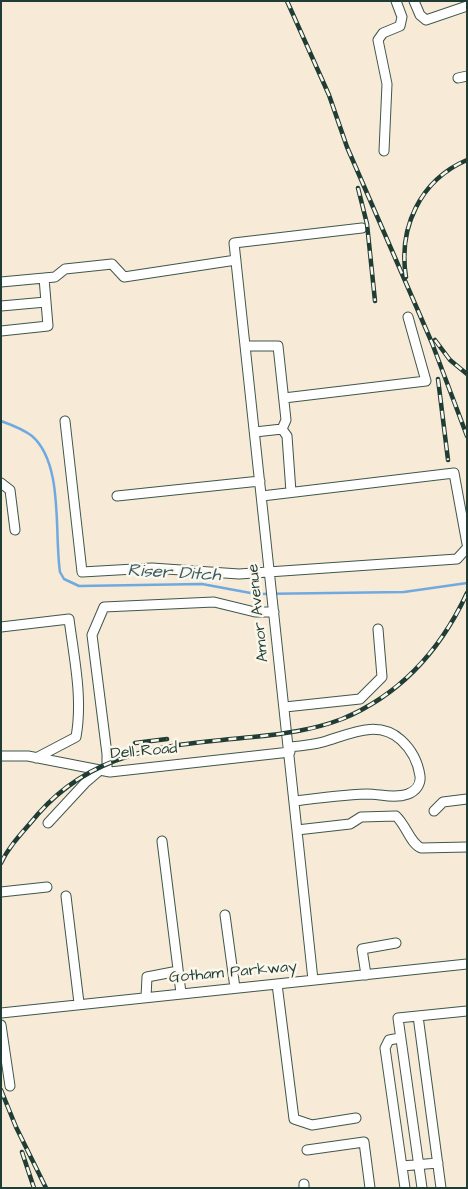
<!DOCTYPE html>
<html>
<head>
<meta charset="utf-8">
<style>
  body { margin:0 }
  #map { position:relative; width:468px; height:1189px; overflow:hidden; background:#f7ead6; font-family:"Architects Daughter",sans-serif }
  canvas { display:block }
  .frame { position:absolute; inset:0; border:2px solid #1f3d34; pointer-events:none }
</style>
</head>
<body>
<div id="map">
<canvas width="468" height="1189"></canvas>
<div class="frame"></div>
</div>
<script>
const context = document.querySelector('canvas').getContext('2d');
context.lineJoin = 'round';
function trace(path, color, width, dash) { context.strokeStyle = color; context.lineWidth = width; context.lineCap = dash ? 'butt' : 'round'; context.setLineDash(dash || []); context.stroke(path); }
function label(font, color, halo, rows, align = 'center') {
  context.font = font + ' "Architects Daughter",sans-serif'; context.lineWidth = 5; context.setLineDash([]); context.textBaseline = 'middle'; context.strokeStyle = halo; context.fillStyle = color; for (const [text, x, y, turn = 0] of rows) {
    context.save(); context.translate(x, y); context.rotate((+turn || 0) * Math.PI / 180); context.textAlign = isNaN(turn) ? turn : align; if (halo) context.strokeText(text, 0, 0); context.fillText(text, 0, 0); context.restore();
  }
}
const stream = new Path2D(`
  M1,421C12,425 23,429 32,436C64,464 54,533 60,572L64,579L79,586L202,584L256,594L404,592L467,583`);
const minor = new Path2D(`
  M414,1L420,15L426,20L467,6
  M458,78L467,76
  M384,151L387,84L378,40L383,33L400,26L402,17L396,1
  M1,282L55,277L65,269L112,264L124,277L236,260
  M1,306L46,302
  M1,331L48,326L44,278
  M245,346H278L286,420L282,429
  M284,398L426,381L408,317
  M65,421L82,572L152,568L239,574L457,559L467,548
  M255,432L282,429L287,436L291,492
  M1,483L10,490L15,530
  M117,496L260,481
  M262,496L454,473L467,544
  M1,627L69,619C74,658 83,698 76,737L36,758
  M285,707L360,699L382,677L378,629
  M289,747C300,746 312,745 323,742C350,734 378,719 401,740C412,750 418,762 420,776C421,784 416,791 408,794C394,799 380,794 367,794C343,795 318,798 295,801
  M1,756H28L110,772L290,752
  M107,771V754L92,635L104,607L214,602L255,612H274
  M434,811L443,802L467,799
  M48,823L86,782L100,770
  M297,830L350,824L361,817L396,816C406,825 410,843 421,848L467,847
  M162,841L181,993
  M1,892L47,887
  M66,896L79,1003
  M225,915L235,988
  M366,975L362,949L396,943
  M313,980L234,243L362,228
  M277,984L294,1119L312,1125L356,1118
  M146,997L147,977L178,971
  M1,1013L467,964
  M418,1016L441,1188
  M1,1025L10,1086
  M400,1038L389,1040L385,1048L405,1188
  M307,1150L364,1142L370,1188
  M402,1166L438,1163
  M304,1184V1188
  M422,1188L398,1018L467,1011`);
const rail = new Path2D(`
  M287,1L329,95L347,147L432,343L467,436
  M358,188L367,224L375,301
  M406,277C398,228 420,180 467,160
  M435,340L450,360L467,374
  M438,379L448,460
  M135,743L167,739
  M1,863C10,844 25,830 38,814C96,748 171,745 253,737C283,734 313,730 342,719C400,695 441,649 467,593
  M1,1090L16,1127L46,1188
  M22,1152L34,1188`);
const streetNames = [
  ["Amor Avenue",259,613,-96],
  ["Dell Road",144,752,-5],
  ["Gotham Parkway",233,973,-5]
];
const waterNames = [
  ["Riser Ditch",174,574,3]
];
trace(stream, '#70a9e0', 2.5);
trace(minor, '#3f574c', 11);
trace(minor, '#fff', 9);
trace(rail, '#1f3d34', 4.5);
trace(rail, '#fbf7ec', 2.5, [8]);
label('16px', '#1f3d34', '#fbf7ec', streetNames);
label('italic 18px', '#375d68', '#fbf7ec', waterNames);
</script>
</body>
</html>
